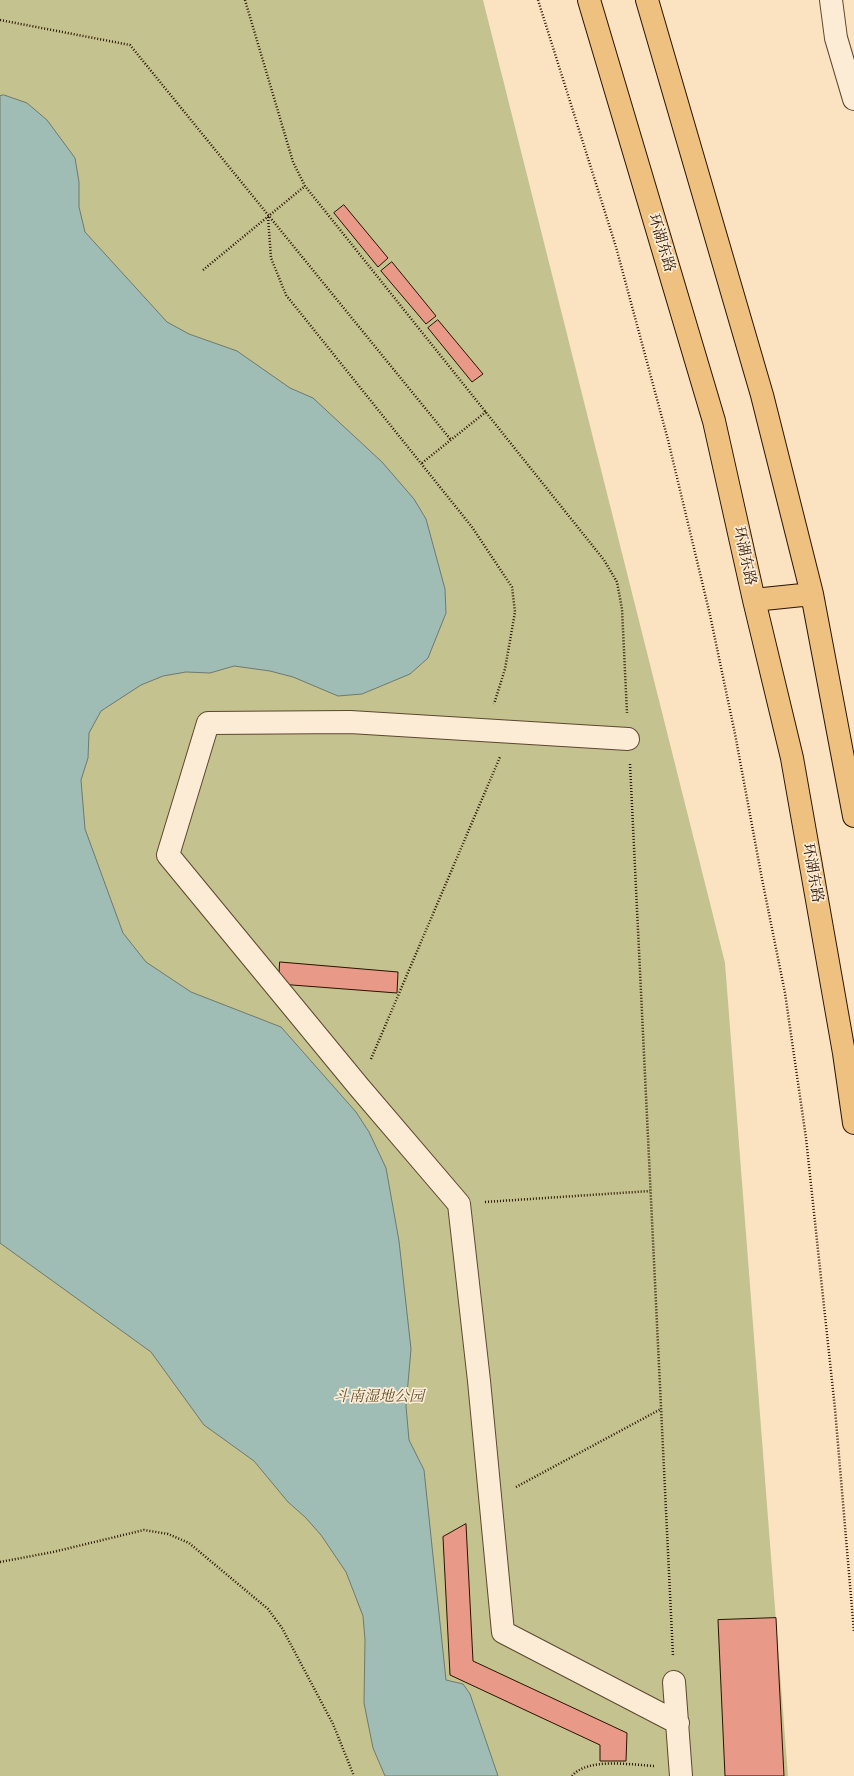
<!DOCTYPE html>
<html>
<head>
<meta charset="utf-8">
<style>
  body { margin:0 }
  canvas { display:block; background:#fbe2c0 }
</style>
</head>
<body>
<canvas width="854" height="1776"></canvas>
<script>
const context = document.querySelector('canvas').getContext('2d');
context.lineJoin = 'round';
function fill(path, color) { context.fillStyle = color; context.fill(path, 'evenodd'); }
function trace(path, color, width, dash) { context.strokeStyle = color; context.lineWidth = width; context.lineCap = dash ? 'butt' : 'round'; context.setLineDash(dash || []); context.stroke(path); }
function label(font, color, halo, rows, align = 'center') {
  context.font = font + ' "IM FELL French Canon","Noto Serif SC",serif'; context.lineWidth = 3.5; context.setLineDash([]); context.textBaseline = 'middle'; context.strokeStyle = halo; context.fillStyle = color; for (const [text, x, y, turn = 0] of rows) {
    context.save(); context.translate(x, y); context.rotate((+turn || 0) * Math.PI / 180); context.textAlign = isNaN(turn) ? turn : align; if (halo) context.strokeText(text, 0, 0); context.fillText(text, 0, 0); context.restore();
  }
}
const green = new Path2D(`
  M0,0H483L725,963L788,1776H0Z`);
const water = new Path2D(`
  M4,95L27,103L47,120L75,158L79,182V207L85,232L167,322L189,334L237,351L290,388L313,398L382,462L414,499L426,519L445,589L446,613L428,658L410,674L362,694L338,696L293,677L270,671L234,666L210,673L186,672L163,676L141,685L101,711L89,733L88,758L81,780L85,829L123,933L146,962L191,992L281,1027L356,1112L369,1132L386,1168L399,1241L411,1349L406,1406L409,1440L424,1470L446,1680L463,1684L470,1694L498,1776H385L373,1748L364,1703L365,1640L363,1616L346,1572L321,1535L305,1517L288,1502L254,1461L204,1425L151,1352L0,1243V96Z`);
const building = new Path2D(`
  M344,205L388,258L378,267L334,213Z
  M392,262L436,316L426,324L381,271Z
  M438,320L483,374L472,382L428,328Z
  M280,962L398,972L397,993L279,984Z
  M466,1524L473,1661L627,1733L626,1761H600V1745L450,1675L443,1537Z
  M776,1618L784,1776H725L718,1620Z`);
const path = new Path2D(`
  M245,0L293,162L305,186L604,560L617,582L622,609L627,713
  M538,0L616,247L668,440L710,615L735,734L762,879L785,993L806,1138L835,1409L854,1632
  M0,20L130,45L451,440
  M268,217L271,258L286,295L472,527L512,587L515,612L505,669L494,704
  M203,270L305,186
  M422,463L487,411
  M630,764L673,1656
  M371,1059L500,757
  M485,1202L650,1191
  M516,1487L661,1409
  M0,1562L53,1552L144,1530L168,1534L189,1543L268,1609L282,1628L333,1724L354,1776
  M572,1776C588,1757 632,1765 655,1766`);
const minor = new Path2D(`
  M831,0L836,38L854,99
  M628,739L350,722L208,723L168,855L359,1087L459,1204L479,1381L503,1632L678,1723
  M674,1682L681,1776`);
const major = new Path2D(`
  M589,0L714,421L754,600L792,758L844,1053L854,1123
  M647,0L762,395L812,594L854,816
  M754,600L812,594`);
const streetNames = [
  ["环湖东路",661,243,73],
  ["环湖东路",744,556,78],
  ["环湖东路",812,873,80]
];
const parkNames = [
  ["斗南湿地公园",379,1397]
];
fill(green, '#c4c28e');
fill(water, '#9fbdb5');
trace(water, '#70796d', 1);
fill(building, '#e99987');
trace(building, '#291300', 1);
trace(minor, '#5e4730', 24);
trace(major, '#291300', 24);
trace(path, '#291300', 2.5, [1, 2]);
trace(minor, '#fcecd6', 22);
trace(major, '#eec180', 22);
label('15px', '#291300', '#fcecd6', streetNames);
label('italic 15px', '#5f5032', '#fcecd6', parkNames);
</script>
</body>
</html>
